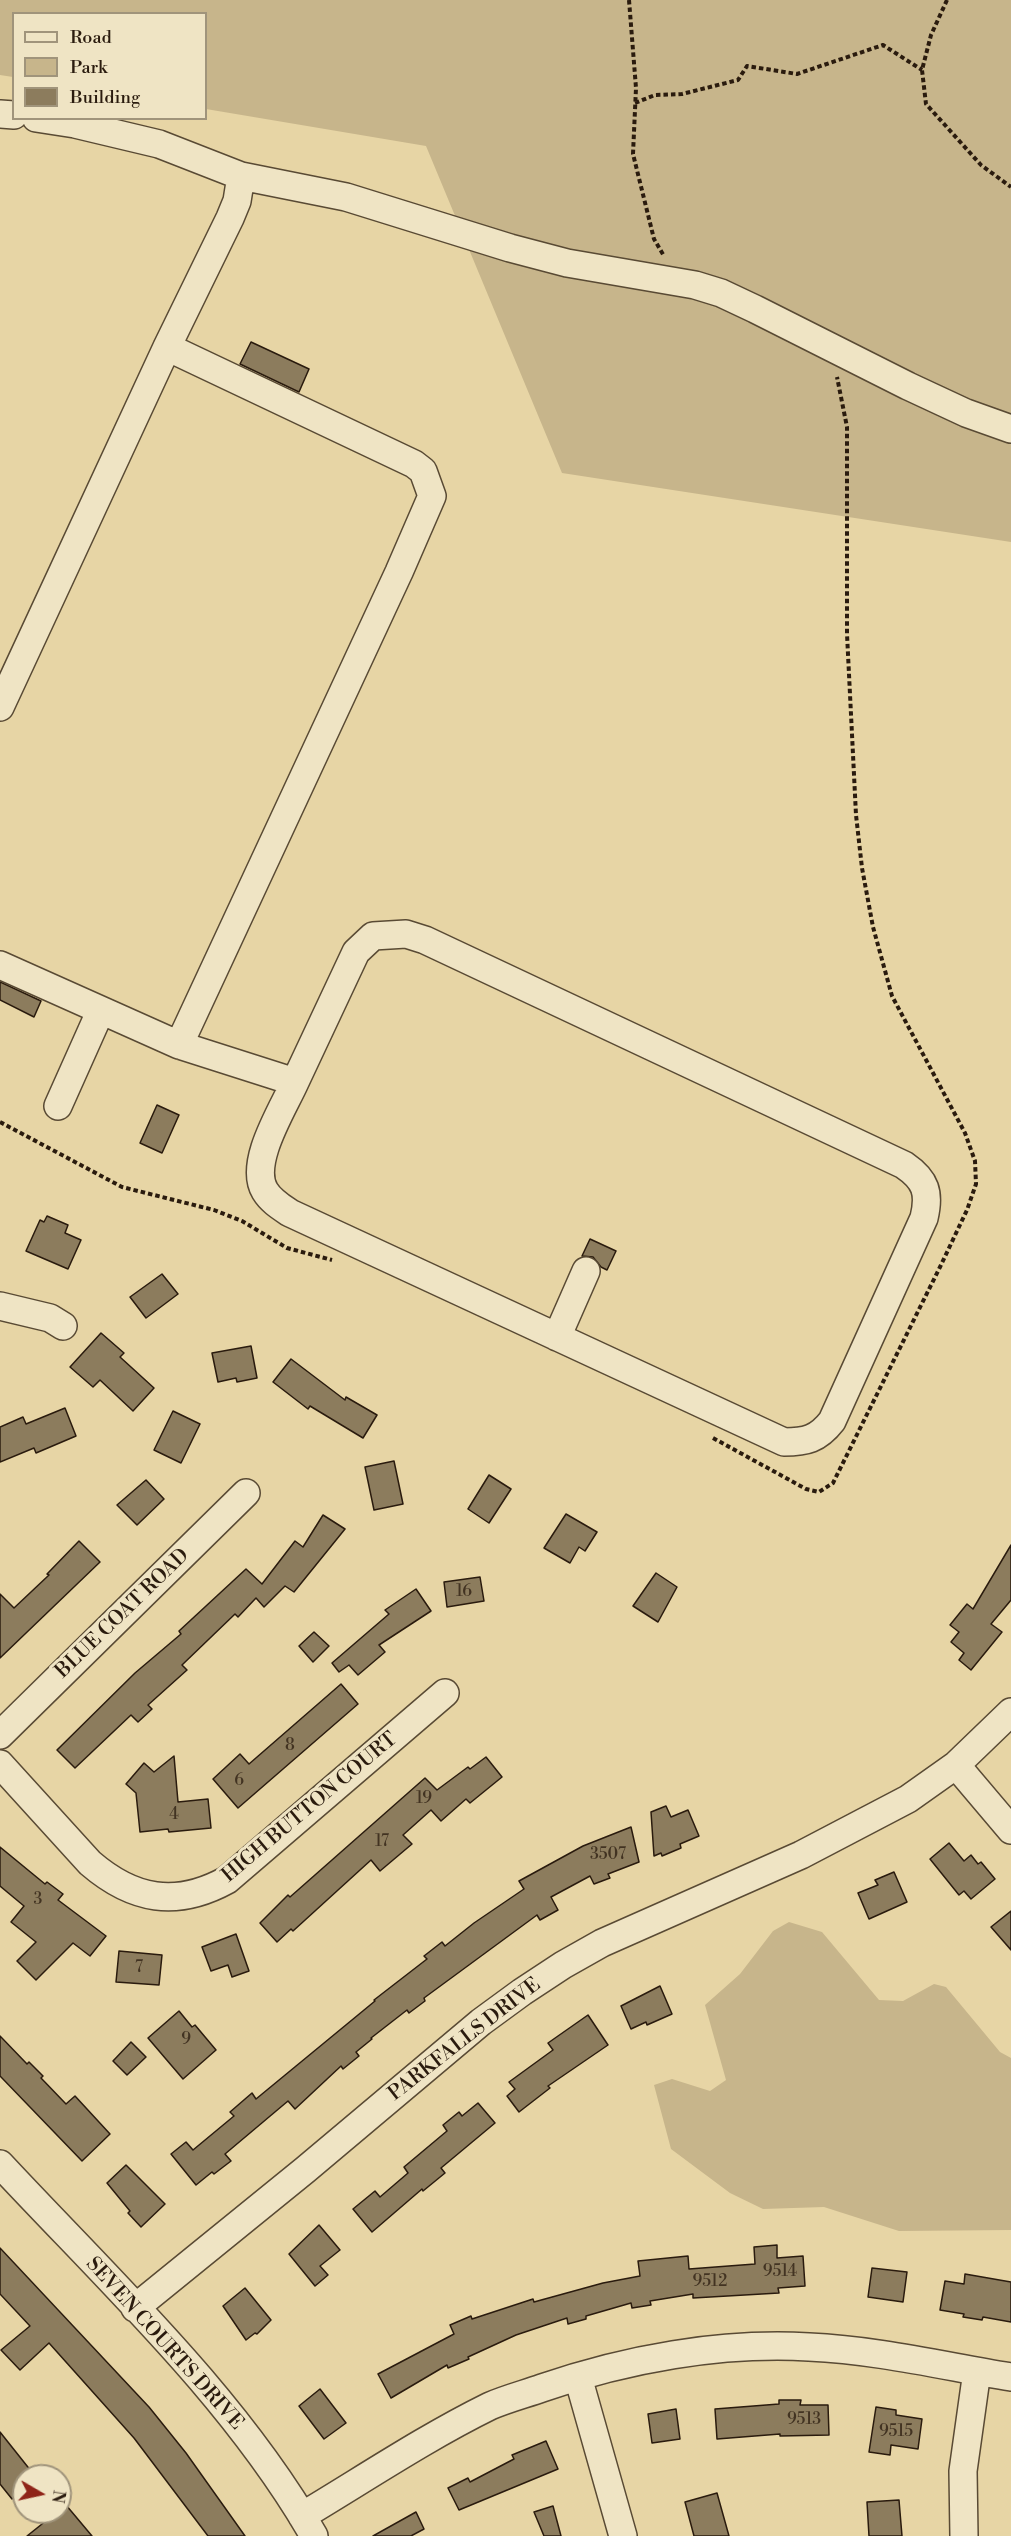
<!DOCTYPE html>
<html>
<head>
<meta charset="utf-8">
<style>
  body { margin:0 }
  #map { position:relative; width:1011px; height:2536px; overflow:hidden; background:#e7d5a5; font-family:"Libre Bodoni",serif }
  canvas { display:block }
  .legend { position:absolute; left:12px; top:12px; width:195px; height:108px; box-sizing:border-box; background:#efe4c4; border:2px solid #a0947b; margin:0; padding:8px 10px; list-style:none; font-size:18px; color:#2a1b0e }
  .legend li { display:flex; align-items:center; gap:12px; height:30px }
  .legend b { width:30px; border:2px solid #a0947b }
  .north { position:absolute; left:12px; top:2464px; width:60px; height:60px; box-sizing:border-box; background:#efe4c4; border:2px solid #a0947b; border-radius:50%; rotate:99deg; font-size:16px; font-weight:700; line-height:24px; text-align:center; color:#2a1b0e }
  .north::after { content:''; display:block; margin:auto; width:21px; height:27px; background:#8f2418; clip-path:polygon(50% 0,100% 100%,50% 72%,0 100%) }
</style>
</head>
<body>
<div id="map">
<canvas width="1011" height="2536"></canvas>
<ul class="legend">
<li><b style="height:8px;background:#efe4c4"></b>Road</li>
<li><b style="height:16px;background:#c7b58b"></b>Park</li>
<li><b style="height:16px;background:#8c7c5d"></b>Building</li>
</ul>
<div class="north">N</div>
</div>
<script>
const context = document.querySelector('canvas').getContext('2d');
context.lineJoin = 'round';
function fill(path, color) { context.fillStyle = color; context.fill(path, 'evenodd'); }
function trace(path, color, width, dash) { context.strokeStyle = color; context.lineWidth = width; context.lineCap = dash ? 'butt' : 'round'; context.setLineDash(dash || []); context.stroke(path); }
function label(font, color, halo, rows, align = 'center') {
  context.font = font + ' "Libre Bodoni",serif'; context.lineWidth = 6; context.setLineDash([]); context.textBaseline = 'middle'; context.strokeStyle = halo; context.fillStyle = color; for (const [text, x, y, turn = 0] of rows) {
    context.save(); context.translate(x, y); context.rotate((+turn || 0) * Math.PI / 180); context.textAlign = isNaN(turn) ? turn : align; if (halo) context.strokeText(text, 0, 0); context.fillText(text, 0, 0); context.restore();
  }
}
const green = new Path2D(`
  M0,0H1011V542L562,473L426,146L206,109V14H14L13,77L0,75Z
  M789,1922L822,1932L879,2000L903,2001L934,1984L946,1987L1000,2052L1011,2058V2230L899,2231L824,2207L763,2209L730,2193L671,2149L654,2085L672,2079L710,2091L726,2080L705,2005L740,1974L773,1931Z`);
const building = new Path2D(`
  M251,342L309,369L299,392L240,364Z
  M0,982L41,1001L34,1017L0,1000Z
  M157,1105L179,1115L162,1153L140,1143Z
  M47,1216L68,1225L65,1233L81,1240L68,1269L26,1251L40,1220L44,1222Z
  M590,1239L616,1251L607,1270L601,1267L593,1257L582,1256Z
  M162,1274L178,1294L146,1318L130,1297Z
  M101,1333L124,1353L120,1357L154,1388L133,1411L100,1380L93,1387L70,1367Z
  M251,1346L257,1378L237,1382L236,1378L218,1382L212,1353Z
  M291,1359L345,1400L346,1397L377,1415L363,1438L310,1406L308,1409L273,1382Z
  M65,1408L76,1436L36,1453L34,1448L0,1462V1427L23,1417L26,1424Z
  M173,1411L200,1424L181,1463L154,1450Z
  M394,1461L403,1504L374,1510L365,1467Z
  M489,1475L511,1489L489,1523L468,1509Z
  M146,1480L164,1499L137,1525L117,1505Z
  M566,1514L597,1532L585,1551L579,1547L570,1563L544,1548Z
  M323,1515L345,1529L294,1592L285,1586L264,1607L256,1598L238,1617L235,1614L182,1665L187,1670L148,1705L152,1709L138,1722L131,1715L75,1768L57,1750L135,1673L181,1634L179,1631L246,1569L262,1584L295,1541L303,1547Z
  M79,1541L100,1562L0,1658V1594L14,1608L49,1575L47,1574Z
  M1011,1545V1600L991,1624L1002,1632L971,1670L959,1660L964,1653L951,1642L959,1632L950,1625L967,1604L973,1609Z
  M656,1573L677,1587L658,1622L633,1606Z
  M480,1577L484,1601L447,1607L444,1582Z
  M416,1589L431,1611L379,1645L385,1652L358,1675L349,1665L339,1672L332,1663L389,1614L385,1610Z
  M314,1632L329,1646L313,1662L299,1646Z
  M341,1684L358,1704L238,1808L213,1779L240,1754L249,1764Z
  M174,1756L178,1802L208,1799L211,1828L169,1832L168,1829L140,1832L136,1793L126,1784L144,1763L154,1772Z
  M486,1757L502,1777L470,1803L466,1799L441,1821L431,1810L403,1835L412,1844L380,1871L371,1860L293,1931L291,1929L277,1942L260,1923L288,1895L290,1897L425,1778L437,1790L468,1767L470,1769Z
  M666,1806L671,1817L688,1810L699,1836L680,1844L681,1848L662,1856L661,1853L654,1856L651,1812Z
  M631,1827L639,1862L608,1874L610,1878L594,1884L590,1876L551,1897L558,1910L540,1920L537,1915L424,1998L425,2001L409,2013L407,2010L371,2038L372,2039L356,2052L359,2056L343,2069L341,2066L295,2109L288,2101L225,2154L231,2161L214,2174L212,2172L196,2185L171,2154L186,2142L193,2150L234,2116L230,2112L252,2093L256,2099L375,2001L374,2000L427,1959L424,1956L442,1942L445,1946L474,1923L524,1889L519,1881L583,1846Z
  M949,1843L964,1861L971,1855L978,1864L981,1862L995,1879L971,1899L964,1891L959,1895L930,1859Z
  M0,1847L45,1884L47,1882L63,1894L58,1900L106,1936L90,1956L73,1943L36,1980L17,1961L36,1942L11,1922L24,1906L0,1886Z
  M894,1872L907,1902L869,1919L858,1893L878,1885L875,1880Z
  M1011,1911V1950L991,1927Z
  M236,1934L249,1971L232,1977L228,1965L211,1971L202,1947Z
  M119,1951L162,1955L159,1985L116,1982Z
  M660,1986L672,2014L647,2025L646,2022L631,2029L621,2006Z
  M179,2011L192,2027L195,2025L216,2050L183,2079L148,2038Z
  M588,2015L608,2045L548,2086L550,2088L519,2112L507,2096L515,2089L509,2082L553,2050L548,2043Z
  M0,2036L27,2064L29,2062L43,2076L41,2078L66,2104L75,2096L110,2134L82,2161L0,2076Z
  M131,2042L146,2057L127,2075L113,2061Z
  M478,2103L495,2123L441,2168L445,2173L423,2191L422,2189L372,2232L353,2209L375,2191L380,2197L408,2173L404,2167L447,2131L443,2125L459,2112L462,2116Z
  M126,2165L165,2204L141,2227L128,2213L130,2211L107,2183Z
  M319,2225L340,2250L320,2266L328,2275L315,2286L289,2254Z
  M777,2245V2258L803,2256L805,2286L778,2288L779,2293L693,2298V2294L650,2301L651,2305L632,2308L631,2303L586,2316V2319L568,2324L567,2318L516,2335L468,2357L469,2359L448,2368L447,2365L391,2398L378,2374L454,2334L450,2325L471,2316L472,2319L533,2299L534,2302L603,2283L640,2276L638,2261L688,2256L689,2269L755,2264L754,2247Z
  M0,2248L149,2407L186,2453L245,2536H208L134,2438L49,2343L20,2370L1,2350L30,2326L0,2294Z
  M872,2268L907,2272L903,2302L868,2297Z
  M965,2274L1011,2282V2322L983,2317L982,2320L963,2317L964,2314L940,2310L945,2281L964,2284Z
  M245,2288L271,2320L257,2334L255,2333L246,2340L223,2306Z
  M320,2389L346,2423L324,2439L299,2406Z
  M779,2400H801L800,2405H828L829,2435L780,2436V2434L717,2439L715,2409L779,2404Z
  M876,2407L896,2410V2415L922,2419L918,2449L891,2445L890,2455L869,2452Z
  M676,2409L680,2439L652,2443L648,2414Z
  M0,2432L35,2476H24V2489L12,2499L0,2484Z
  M546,2441L558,2469L459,2510L448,2488L468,2478L470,2482L514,2459L512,2455Z
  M717,2493L729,2536H694L685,2502Z
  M899,2500L902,2536H869L867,2502Z
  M66,2505L92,2536H27L57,2512H60Z
  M553,2506L561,2536H544L534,2512Z
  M416,2512L424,2529L411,2536H373Z`);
const path = new Path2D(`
  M629,0L636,88L633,154L654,239L664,256
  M947,0L931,35L922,70L926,104L981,165L1011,187
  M635,103L655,95L682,94L738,80L747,66L797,74L883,45L922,70
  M0,1122L122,1187L214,1210L242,1221L287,1248L332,1260
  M713,1438L806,1489L819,1492L833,1483L940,1267L967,1210L976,1184L975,1161L965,1133L892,996L873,927L862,868L856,815L847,634V427L837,377`);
const minor = new Path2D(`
  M0,114L14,115
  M36,118L75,124L159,144L241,176L346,197L510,248L567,263L695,285L721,293L755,309L908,386L966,413L1011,429
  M0,707L167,347L230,218L237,201L241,176
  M0,965L179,1045L399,572L432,496L423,471L414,464L167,347
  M179,1045L295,1082C283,1109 248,1163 265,1191C271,1201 281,1207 290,1213L784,1442C806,1442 818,1439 832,1421L924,1218C930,1193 926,1180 904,1165L425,940L406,934L373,936L356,952L295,1082
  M58,1106L100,1012
  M0,1306L50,1318L63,1326
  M557,1337L586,1271
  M0,1735L246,1493
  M0,1764L90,1863C133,1900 176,1908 227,1880L445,1693
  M956,1765L1011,1830
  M0,2164C108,2280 235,2398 314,2536
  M135,2308L305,2170L481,2022L522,1992L563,1965L602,1943L801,1855L908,1799L956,1765L1011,1712
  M578,2377L623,2536
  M302,2516C364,2479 425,2438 490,2406C506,2399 525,2394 542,2388C626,2359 720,2342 809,2347C877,2350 944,2366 1011,2377
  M964,2536L963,2471L977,2371`);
const numberNames = [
  ["16",464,1592],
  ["8",290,1746],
  ["6",239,1781],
  ["19",424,1799],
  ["4",174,1815],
  ["17",382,1842],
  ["3507",608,1855],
  ["3",38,1900],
  ["7",139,1968],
  ["9",186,2040],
  ["9514",780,2272],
  ["9512",710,2282],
  ["9513",804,2420],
  ["9515",896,2432]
];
const streetNames = [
  ["BLUE COAT ROAD",123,1614,-44],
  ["HIGH BUTTON COURT",310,1808,-40],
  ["PARKFALLS DRIVE",465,2040,-38],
  ["SEVEN COURTS DRIVE",164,2344,48]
];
fill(green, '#c7b58b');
fill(building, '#8c7c5d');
trace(building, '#2a1b0e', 1.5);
trace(minor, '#594a34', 30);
trace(path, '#2a1b0e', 4, [4.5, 3]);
trace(minor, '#efe4c4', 27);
label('16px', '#423322', null, numberNames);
label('20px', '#2a1b0e', '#efe4c4', streetNames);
</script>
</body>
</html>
